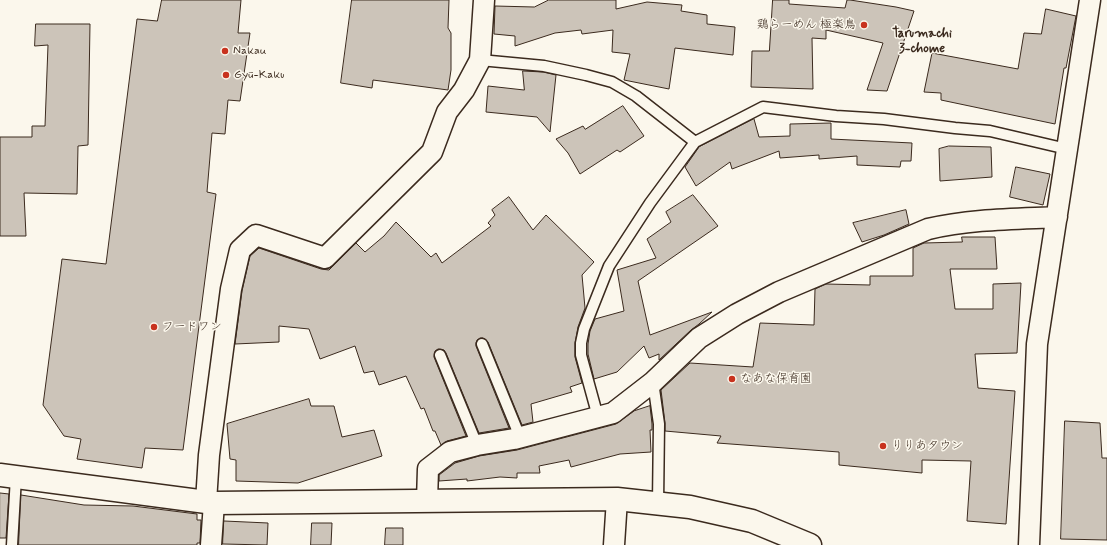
<!DOCTYPE html>
<html>
<head>
<meta charset="utf-8">
<style>
  body { margin:0 }
  canvas { display:block; background:#fbf7ec }
</style>
</head>
<body>
<canvas width="1107" height="545"></canvas>
<script>
const context = document.querySelector('canvas').getContext('2d');
context.lineJoin = 'round';
function fill(path, color) { context.fillStyle = color; context.fill(path, 'evenodd'); }
function trace(path, color, width, dash) { context.strokeStyle = color; context.lineWidth = width; context.lineCap = dash ? 'butt' : 'round'; context.setLineDash(dash || []); context.stroke(path); }
function label(font, color, halo, rows, align = 'center') {
  context.font = font + ' Mynerve,"Klee One",sans-serif'; context.lineWidth = 3; context.setLineDash([]); context.textBaseline = 'middle'; context.strokeStyle = halo; context.fillStyle = color; for (const [text, x, y, turn = 0] of rows) {
    context.save(); context.translate(x, y); context.rotate((+turn || 0) * Math.PI / 180); context.textAlign = isNaN(turn) ? turn : align; if (halo) context.strokeText(text, 0, 0); context.fillText(text, 0, 0); context.restore();
  }
}
const building = new Path2D(`
  M162,0H241L238,33H250L240,101L228,100L225,134L212,133L207,192L216,194L183,450L145,448L142,468L77,459L81,439L64,436L43,405L62,259L106,264L137,19L157,21Z
  M352,0H449L448,28L451,33V70L448,90L373,80L372,88L341,83Z
  M549,0H616V9L647,2L682,5L681,11L707,15V24L735,27L733,55L675,48L669,89L624,80L630,54L612,52L613,30L582,34L581,30L555,33L515,46V36L494,34L495,6L534,7Z
  M773,0H789V4L845,8L847,0H850L896,7L914,11L887,91L867,90L883,43L826,30V39L812,38L813,89L751,87L752,51H769Z
  M1046,9L1076,16L1066,68H1064L1055,124L941,100V93L924,92L932,53L1018,69L1024,33L1041,34Z
  M36,24H90L88,145L78,146L77,194L24,193L26,236H0V137H32V126H45L48,45L35,46Z
  M523,71L543,72L556,75L550,132L537,117L486,112L488,86L524,90Z
  M623,106L644,136L620,152L617,150L580,174L568,153L556,139L583,126L585,129Z
  M754,119L759,137L790,136V124L831,123V139L912,143L911,161H901L900,167L857,165V156L819,159V155L780,158L779,151L732,169L730,162L696,186L685,167L699,147Z
  M949,146L991,147L992,177L940,181L939,149Z
  M1016,167L1050,174L1043,205L1010,197Z
  M693,195L718,226L638,281L650,335L712,312L699,324L691,330L659,360V354L649,358L644,346L617,372L594,379L588,354V344L590,331L595,319L624,311L617,270L656,258L647,239L671,222L666,212Z
  M509,197L533,230L546,215L594,262L582,275L585,308L578,327L575,343V357L582,383L570,387L572,392L531,404L533,422L522,425L488,342L483,338H480L477,340L476,343V346L509,428L479,433L446,353L444,350L438,349L435,351L434,357L466,436L447,441L441,445L435,431H433L424,408L421,409L406,376L379,385L374,371L364,373L355,346L320,359L309,329L279,326V342L235,344L242,291L250,256L259,248L321,269L329,270L356,243L365,252L384,236L396,222L431,257L436,253L442,263L491,226L488,223L495,215L492,210Z
  M906,210L909,224L884,235L862,242L853,223Z
  M962,237H995L997,269H950L955,309H993V284L1021,283L1017,353L975,354L978,388L1015,391L1006,524L967,521L971,461L922,460V473L839,465V452L717,443L721,436L665,431V423L661,390L690,363L753,367L760,323L814,325L815,289L826,284L870,285V276H913V248L924,243L962,242Z
  M309,399L311,406H334L342,437L374,430L382,456L298,483L236,481V460L230,459L227,424Z
  M650,406L652,424V430H650L651,452L620,454L571,467L569,460L539,466L540,473H517V478L500,477L467,481V479L439,481V475L455,463L479,456L517,450L616,424L634,411Z
  M1065,421L1100,423L1102,458H1107V540L1061,539Z
  M0,493L9,494L6,538H0Z
  M21,495L84,505L133,506L197,514V520H201L200,543H197V545H19Z
  M224,521L268,523L267,545L223,544Z
  M312,523H332L331,545H311Z
  M386,528H403V545H385Z`);
const service = new Path2D(`
  M480,60L544,66L586,75L612,82L636,96L695,142
  M482,344L520,437
  M440,355L477,445
  M653,382L659,424L658,503
  M598,417L581,355V343L584,329L609,266L650,203L695,142L763,107L836,116L884,119L955,128L990,131L1067,149
  M12,545L16,477`);
const minor = new Path2D(`
  M427,501L428,469L450,452L477,445L514,439L613,413L653,382L699,338L737,314L779,292L928,229C970,219 1014,219 1057,217
  M206,502L209,455L231,289L240,250L256,235L325,258L432,152L447,112L464,90L480,60L484,0
  M211,545L214,503
  M614,545L617,499
  M1029,545L1037,344L1090,0`);
const tertiary = new Path2D(`
  M0,475L214,503L617,499L690,507L752,521L810,545`);
const markers = [
  [864,25,4,"#c8321e"],
  [225,51,4,"#c8321e"],
  [226,75,4,"#c8321e"],
  [154,327,4,"#c8321e"],
  [732,379,4,"#c8321e"],
  [883,446,4,"#c8321e"]
];
const poiNames = [
  ["鶏らーめん 極楽鳥",856,25,"right"],
  ["Nakau",233,51],
  ["Gyū-Kaku",234,75],
  ["フードワン",162,327],
  ["なあな保育園",740,379],
  ["りりあタウン",891,446]
];
const neighbourhoodNames = [
  ["Tarumachi",922,34],
  ["3-chome",922,49]
];
fill(building, '#ccc4b9');
trace(building, '#3b2a1e', 1);
trace(service, '#3b2a1e', 13);
trace(minor, '#3b2a1e', 23);
trace(tertiary, '#3b2a1e', 25);
trace(service, '#fbf7ec', 10);
trace(minor, '#fbf7ec', 20);
trace(tertiary, '#fbf7ec', 22);
for (const [x, y, r, color] of markers) { const dot = new Path2D(); dot.arc(x, y, r, 0, 2 * Math.PI); context.fillStyle = color; context.fill(dot); trace(dot, '#fbf7ec', 1.5); }
label('12px', '#3b2a1e', '#fbf7ec', poiNames, 'left');
label('bold 13px', '#3b2a1e', '#fbf7ec', neighbourhoodNames);
</script>
</body>
</html>
